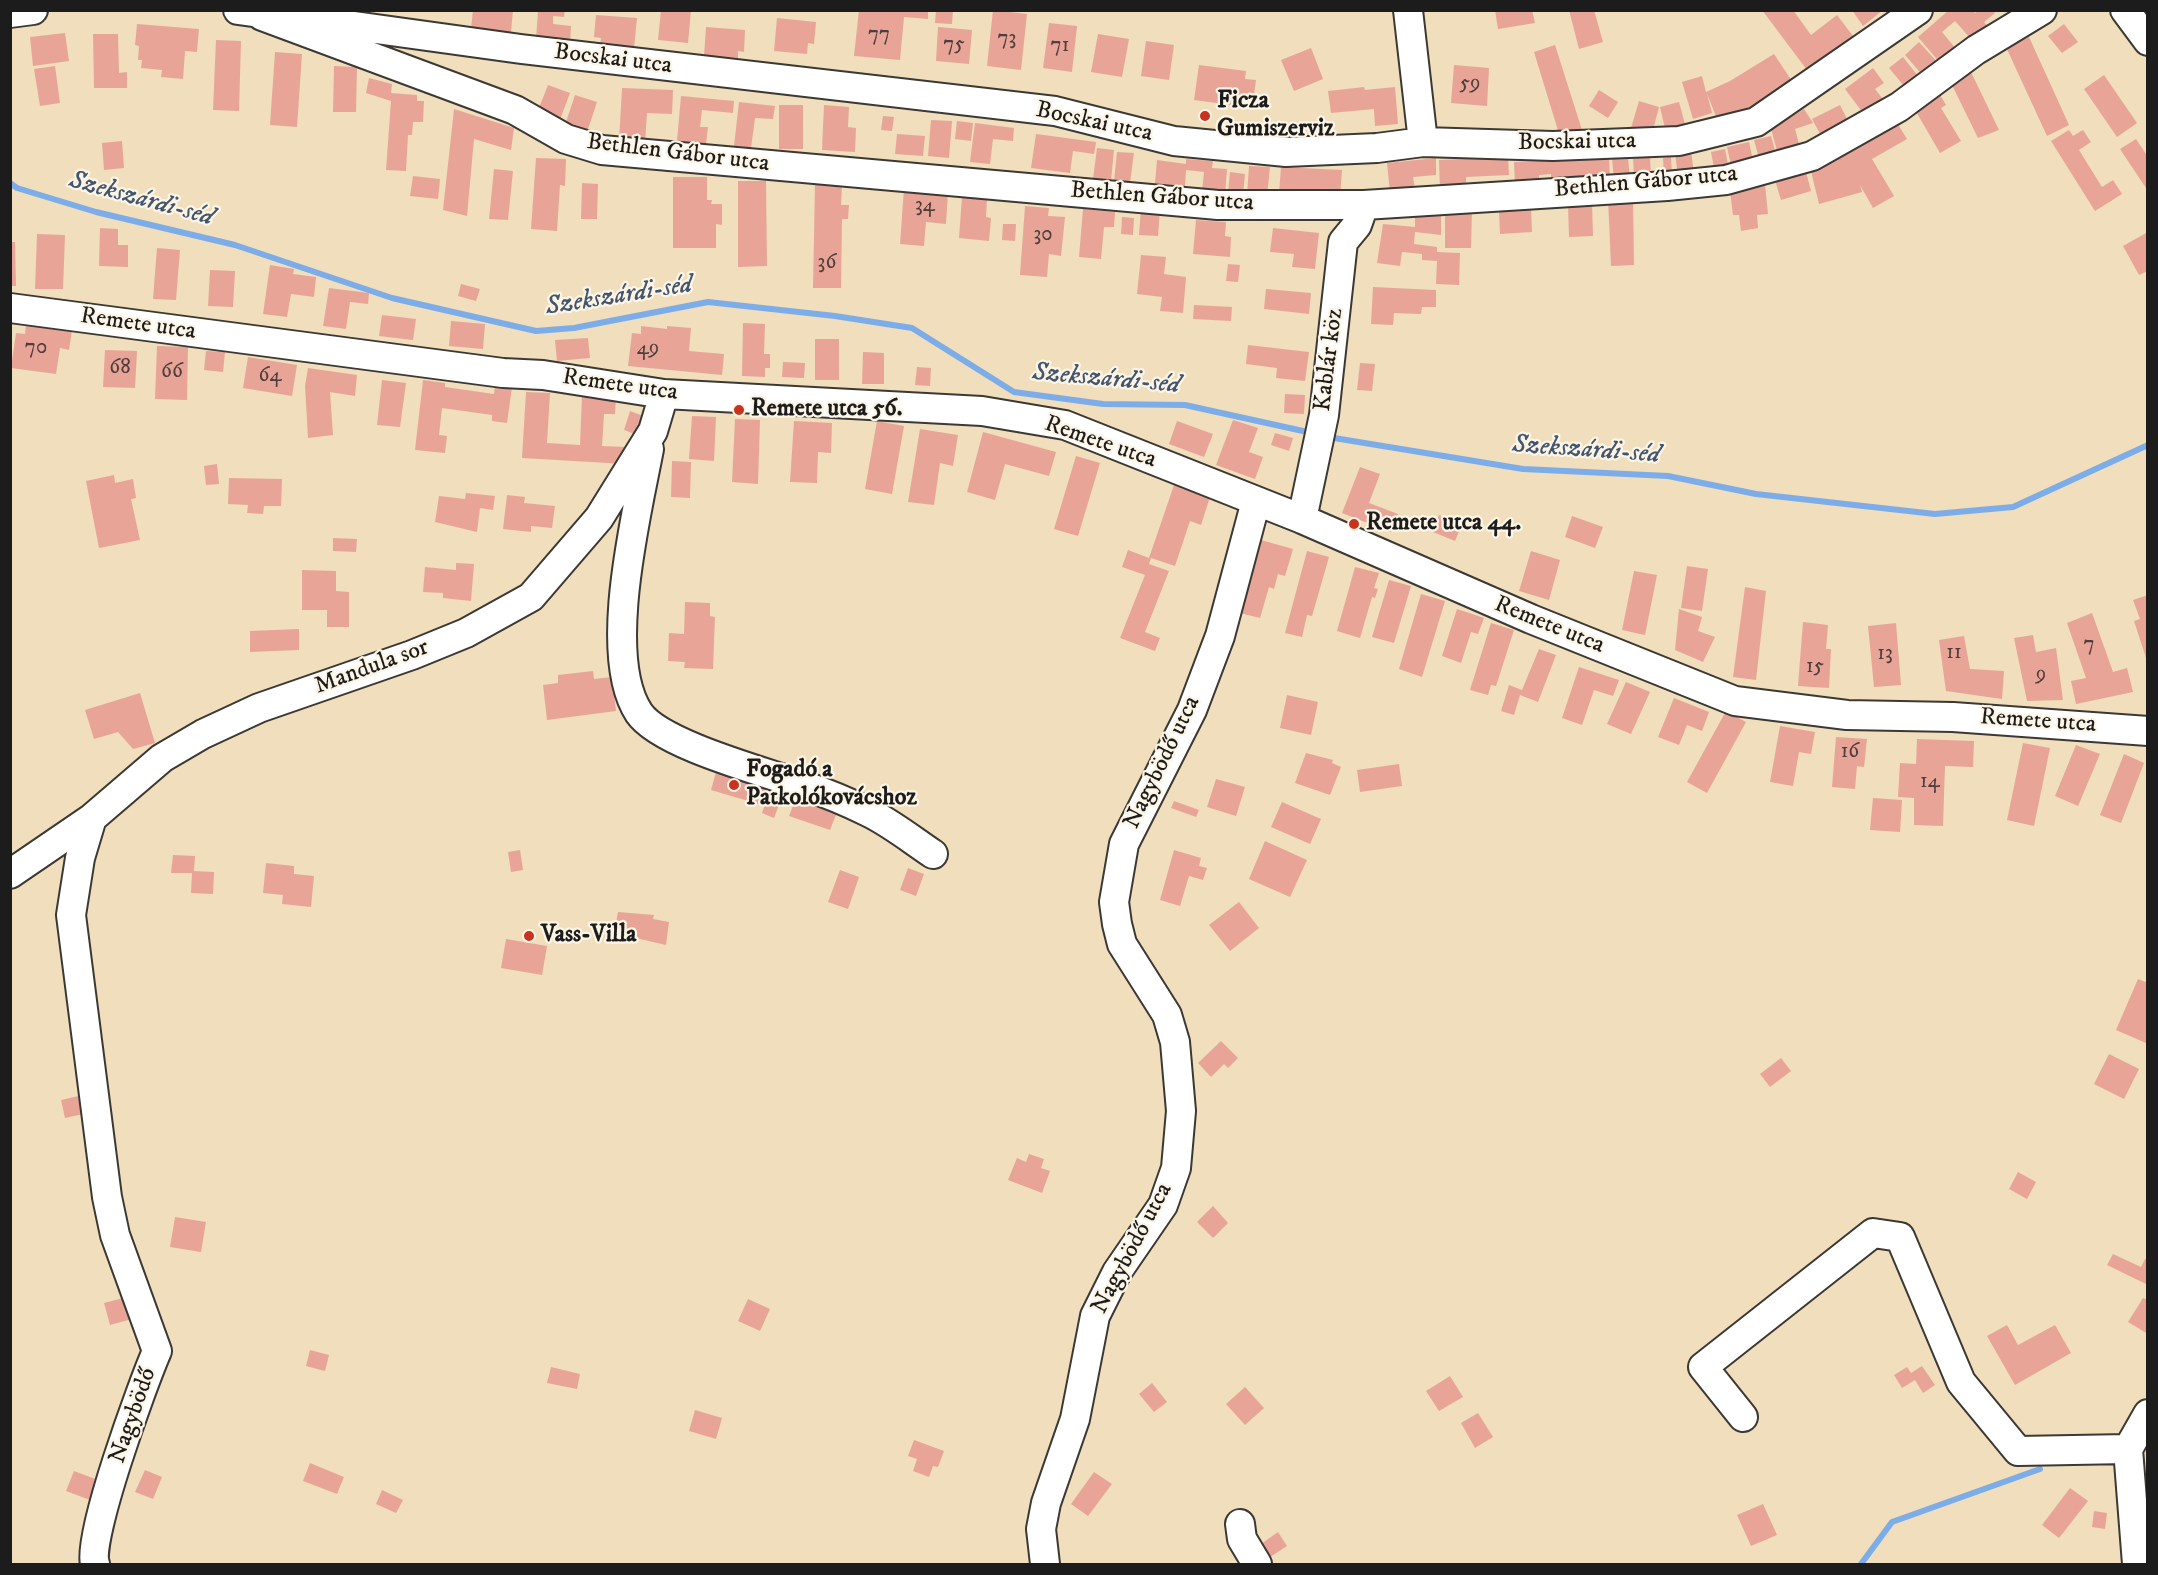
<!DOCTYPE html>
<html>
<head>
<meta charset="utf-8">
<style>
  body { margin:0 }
  #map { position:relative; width:2158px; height:1575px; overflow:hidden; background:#f0debc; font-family:"IM FELL DW Pica",serif }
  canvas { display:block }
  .frame { position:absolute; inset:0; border:12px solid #1c1c1c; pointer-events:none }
</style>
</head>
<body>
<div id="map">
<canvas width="2158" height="1575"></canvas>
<div class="frame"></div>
</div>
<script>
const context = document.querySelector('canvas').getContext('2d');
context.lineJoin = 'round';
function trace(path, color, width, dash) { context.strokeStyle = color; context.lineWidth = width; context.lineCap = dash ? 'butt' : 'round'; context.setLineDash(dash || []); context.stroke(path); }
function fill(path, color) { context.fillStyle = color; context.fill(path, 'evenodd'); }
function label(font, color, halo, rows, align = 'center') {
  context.font = font + ' "IM FELL DW Pica",serif'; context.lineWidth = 4.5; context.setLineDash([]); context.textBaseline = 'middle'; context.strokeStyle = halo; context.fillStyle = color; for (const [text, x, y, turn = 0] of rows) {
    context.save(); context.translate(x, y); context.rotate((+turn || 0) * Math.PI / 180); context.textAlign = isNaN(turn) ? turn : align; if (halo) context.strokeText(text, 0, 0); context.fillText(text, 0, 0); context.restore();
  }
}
const stream = new Path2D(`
  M10,183L17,188L96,212L235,245L392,298L536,331L574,328L708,302L835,316L912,328L1014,392L1103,404L1185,405L1312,433
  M1328,437L1523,469L1668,476L1756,494L1935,514L2013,507L2148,445
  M1861,1564L1892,1522L2040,1469`);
const building = new Path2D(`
  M473,10H513L511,32L471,28Z
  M538,10H565L564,17L553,16V24L571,26L570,44L536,40Z
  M661,10H691L688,43L658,40Z
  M859,10H928V19L904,17L900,60L854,56Z
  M936,10H953L952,24L935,23Z
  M993,10L1027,14L1021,70L987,66Z
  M1495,10H1532L1535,23L1498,29Z
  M1569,10H1594L1603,42L1579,49Z
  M1762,10H1793L1811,35L1837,15L1853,36L1807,70Z
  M1852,10H1883L1863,26Z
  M1949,10H1972L1975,13L1978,10H1992L1995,13L1984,22L1987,26L1971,39L1955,21L1942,32L1957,50L1941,64L1918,37Z
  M596,15L637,18L634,48L600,45L601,38L594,37Z
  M777,18L816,22L814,44L808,43L807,54L774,51Z
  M1049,23L1077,26L1072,72L1043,68Z
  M137,24L199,29L197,52L185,51L183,79L161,77L162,70L141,68L142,60H138L139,46L135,45Z
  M2064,24L2078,42L2062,53L2048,36Z
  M706,27L745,30L744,52L738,51V58L704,56Z
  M938,27L972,30L969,64L936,61Z
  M65,33L69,61L33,66L30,37Z
  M93,34H118L119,73L127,72V88H94Z
  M1098,34L1129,39L1122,77L1091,72Z
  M2029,37L2069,125L2047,136L2006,47Z
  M216,40L241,41L239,111L213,110Z
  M1146,41L1174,45L1169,80L1141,76Z
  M1919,42L1940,65L1925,78L1905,55Z
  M1555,45L1582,130L1560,137L1534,52Z
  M1311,48L1323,79L1294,91L1281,60Z
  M275,52L302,54L297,127L270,125Z
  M1774,54L1794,84L1745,112L1718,121L1707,94L1712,113L1693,119L1682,82L1702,76L1706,92L1730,81Z
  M1903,57L1922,81L1909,92L1889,68Z
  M1199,65L1246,71L1245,79L1256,80L1253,102L1238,100V106L1194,100Z
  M1454,65L1489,68L1487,106L1451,103Z
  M55,66L60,103L40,106L34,69Z
  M334,66L357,67L356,112H333Z
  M1873,68L1884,83L1875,89L1886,103L1866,117L1845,89Z
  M1970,70L1999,130L1978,138L1951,83Z
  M2104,75L2137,123L2117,137L2084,89Z
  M369,78L392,84L391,93L417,95V101H424L423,122H413L412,135H408L406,171L386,170L391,101L366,93Z
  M548,85L570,93L559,122L537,113Z
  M1364,87L1365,90L1395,87L1398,124L1375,126L1374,109L1331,113L1328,91Z
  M622,88L673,90L672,114L647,113L645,142L619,141Z
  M1599,90L1618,102L1608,118L1589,106Z
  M1939,93L1946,105L1941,108L1961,141L1940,153L1914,108Z
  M575,95L597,102L587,132L565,125Z
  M681,96L734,101L733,113L702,110L700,127H708L706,144L677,141Z
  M1639,101L1659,107L1652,134L1631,128Z
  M739,102L775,106L773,119L755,118L751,148L734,146Z
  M1679,102L1686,128L1666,133L1660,107Z
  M779,105H803V149H779Z
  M824,105L849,107L848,127L856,128L855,152L822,150Z
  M1840,105L1851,127L1824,141L1812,119Z
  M454,109L514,128L511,150L474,139L467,216L443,210Z
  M1804,109L1813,123L1795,129L1801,152L1779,158L1771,129Z
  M883,116L894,117L892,131L881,130Z
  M931,120L952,121L949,158L928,156Z
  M957,121L973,123L971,141L955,139Z
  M1896,121L1907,139L1872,159L1894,196L1873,208L1860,185L1862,192L1819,204L1809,163L1844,154Z
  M975,123L1014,128L1013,141L993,139L990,164L970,162Z
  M2069,130L2073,136L2083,130L2091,142L2079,150L2102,187L2113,180L2122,194L2095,211L2051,141Z
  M897,134L925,136L923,156L895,154Z
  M1036,134L1096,142L1094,154L1073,151L1070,173L1031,168Z
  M1771,136L1777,158L1760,162L1754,140Z
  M2136,139L2148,157L2146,188L2120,149Z
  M122,141L124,168L104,170L102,143Z
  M1749,142L1754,165L1732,170L1727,147Z
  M1097,148L1114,150L1111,181L1093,179Z
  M1725,149L1729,170L1715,173L1711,152Z
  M1691,150L1694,174L1678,176L1675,153Z
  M1117,152L1134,153L1130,183L1114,181Z
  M1650,156L1651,177L1634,178L1633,157Z
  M1508,157L1509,175L1466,177V189L1440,190L1439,160Z
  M1671,157L1672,175L1664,176L1663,158Z
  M536,158L566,159L565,186L560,185L557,231L531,229Z
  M1436,158V175L1413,177L1415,190L1390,192L1387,163Z
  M1609,158L1610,180L1551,183V174L1539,175V183L1515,184L1514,162Z
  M1628,158L1630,179L1614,180L1612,159Z
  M1186,159L1213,161L1212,168L1227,169L1225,194L1202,191L1204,172L1186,170L1185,186L1155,183L1157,160L1186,164Z
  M1249,166L1270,167L1267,196L1247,195Z
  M1281,167L1342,170L1340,197L1279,194Z
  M1805,168L1811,191L1781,200L1774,177Z
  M494,169L513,171L508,220L489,219Z
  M1230,172L1245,174L1243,194L1228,193Z
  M413,176L440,179L438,199L410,196Z
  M673,177H707V200H712L711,204H722V225L716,224V248H673Z
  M1759,179L1760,186L1765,185L1768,214L1757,215L1758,228L1741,231L1739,215H1733L1729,183Z
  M738,181H766L767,266L738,267Z
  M582,183L598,184L597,219H581Z
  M815,185H842L841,205H849L848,219H842L841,288H813Z
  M904,188L948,191L946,224L926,222L924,246L900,244Z
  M962,197L987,199L986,217L991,218L989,241L959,238Z
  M1633,197L1634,265L1611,266L1608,198Z
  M1592,203L1593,236L1569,237L1568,204Z
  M1025,206L1049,208L1048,216L1065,217L1061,256L1049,254L1047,277L1020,275Z
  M1141,208L1160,210L1158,236L1139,235Z
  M1415,208L1441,209V235L1415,232L1414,244L1437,247V252L1460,253L1459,285L1436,284L1437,261L1422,260V254L1402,252L1400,266L1377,263L1383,224L1415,227Z
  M1531,208L1532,232L1500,234L1499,210Z
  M1083,209L1115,212L1114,227H1104L1101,259L1079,257Z
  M1445,210H1472L1471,248H1445Z
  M1122,217L1134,218L1133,235L1121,234Z
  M1196,220L1226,222L1225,236L1231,237L1230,257L1193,254Z
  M1003,224H1016L1015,241L1002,240Z
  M100,228L118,229V245H128V267L99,266Z
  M1273,228L1319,233L1315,269L1292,267L1294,254L1270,252Z
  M2148,232V271L2139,275L2123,246Z
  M37,234L65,235L63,289H35Z
  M10,242H15L16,286H10Z
  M157,248L180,250L176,300L153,299Z
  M1141,255L1166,257L1164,274L1186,277L1183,313L1160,311L1162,297L1137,294Z
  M1228,264L1240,265L1238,282L1226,281Z
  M270,265L294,269L293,274L316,277L314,297L291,294L287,317L263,314Z
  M210,270L235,271L233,307L208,306Z
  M461,284L480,289L476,301L458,296Z
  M1373,287L1436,290V307H1422L1421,314L1394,313L1393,325L1371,324Z
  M329,288L369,293L368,304L350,302L346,329L323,326Z
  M1266,289L1311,293L1309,314L1264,309Z
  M1194,305L1232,307L1231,321L1193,319Z
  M382,315L416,319L413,340L379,336Z
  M451,321L485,324L483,349L449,346Z
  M743,323L765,324L764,354H770V368H765V377L742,376Z
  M26,324L72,330L69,350L60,348L56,374L11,368L16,333L25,334Z
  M641,326L667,329V326L691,328L689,351L724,354L722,375L628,366L632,333L641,334Z
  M588,338L590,358L557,361L555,340Z
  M815,339H839V380H815Z
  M1248,345L1309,352L1305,381L1276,378L1277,368L1246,364Z
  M157,346L188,347L187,400L155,399Z
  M105,350L137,351L135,388L103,387Z
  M206,351L225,352L223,372L204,370Z
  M863,352L884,353V384H862Z
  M248,357L297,365L292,396L243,388Z
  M783,362L805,363L804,378L782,377Z
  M1360,363L1375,364L1372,391L1357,390Z
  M917,367L931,368L930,386L915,385Z
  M308,368L357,375L355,396L330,392L333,435L308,438L305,386Z
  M382,380L406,383L400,427L377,425Z
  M423,380L445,383V387L494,394L495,385L512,387L507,423L492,421V415L442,408L439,435L447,436L445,453L415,450Z
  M526,392L550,393L547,443L580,445L582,395L616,397L615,414H604L602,446L626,447L625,464L522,458Z
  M1285,394L1305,395L1304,414L1284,413Z
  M630,411L646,417L640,436L624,430Z
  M692,416L716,417L714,461L689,459Z
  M735,419L760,420L758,484L732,482Z
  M1233,420L1258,428L1249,452L1263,457L1255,479L1216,465Z
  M794,421L832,423L831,453L818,452L817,483L790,482Z
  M877,421L904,426L892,494L865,489Z
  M1177,421L1213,434L1204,457L1169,444Z
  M920,429L958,435L953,466L940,463L934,505L908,502Z
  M983,432L1056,452L1049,476L1005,464L995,500L967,492Z
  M1275,433L1293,438L1289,451L1271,445Z
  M1076,456L1100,463L1078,536L1054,529Z
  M672,461L691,462L690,498L671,497Z
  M217,464L219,484L206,485L204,466Z
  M1360,467L1380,474L1369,503L1398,514L1391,532L1342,513Z
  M114,475L115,483L133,479L136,498L131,499L140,540L99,548L86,481Z
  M229,478L282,479L281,506H264L263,514L247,513L248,505L228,504Z
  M1174,485L1210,497L1201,525L1190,521L1175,566L1151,558L1149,564L1169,571L1145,632L1160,638L1155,651L1120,638L1145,575L1122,567L1128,550L1149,558Z
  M466,493L495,496L493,510L480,508L477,532L435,522L439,496L465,499Z
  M507,495L525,497L524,503L555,506L552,528L531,526V532L503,529Z
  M1439,515L1462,524L1455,541L1433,532Z
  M1572,516L1603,527L1595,548L1565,537Z
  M333,538L357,539L356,552L333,551Z
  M1261,540L1293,549L1285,576L1278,574L1274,589L1269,587L1260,618L1240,613Z
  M1307,551L1329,557L1312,616L1307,615L1302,637L1285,633Z
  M1531,551L1560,560L1549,600L1519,591Z
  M456,563L474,564L471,601L443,598V593L423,592L425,567L456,570Z
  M1687,566L1708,569L1702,611L1681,608Z
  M1355,567L1379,573L1374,588L1378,589L1375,598L1372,597L1360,638L1337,631Z
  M302,570L336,571V591L349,592V627H327V610H302Z
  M1634,571L1657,575L1645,635L1622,630Z
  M1389,580L1411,586L1394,643L1372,637Z
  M1745,587L1766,591L1756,680L1733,677Z
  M1421,594L1445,601L1422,677L1399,669Z
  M2148,595V661H2147L2134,621L2140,619L2133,600Z
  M685,602L710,603V616L715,617L713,669L684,668L685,662L668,661L669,633L684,634Z
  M1457,609L1484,618L1478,634L1471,632L1461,663L1442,656Z
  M1679,609L1702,617L1698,631L1715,637L1703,662L1675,650Z
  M2092,613L2113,672L2127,668L2133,692L2076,704L2071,681L2086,678L2067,623Z
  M1803,622L1828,625L1826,649H1831L1829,688L1798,686Z
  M1491,623L1514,630L1496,686L1491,685L1488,695L1470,690Z
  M1896,623L1901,685L1874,687L1868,626Z
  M299,629V650L250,652V631Z
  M2033,635L2036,652L2056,648L2063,700L2027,701L2014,638Z
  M1964,636L1970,669L2004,671L2002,699L1946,691L1939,640Z
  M1539,649L1556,655L1538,702L1520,695L1514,715L1501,711L1509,685L1522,690Z
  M1579,667L1619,680L1613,696L1594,690L1582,725L1562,718Z
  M593,671L594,679L612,677L616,711L547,720L543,685L558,683V675Z
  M1626,682L1650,692L1631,734L1607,724Z
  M140,693L155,743L133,749L118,732L94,739L85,710Z
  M1287,695L1318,702L1311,735L1280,728Z
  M1674,698L1709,712L1702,731L1687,725L1679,745L1658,737Z
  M1726,711L1746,722L1707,793L1687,782Z
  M1780,726L1815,732L1811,754L1799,752L1793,786L1770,782Z
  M1836,737L1867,739L1864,767L1857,766L1855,789L1832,787Z
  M1917,739L1974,741L1973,767L1945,766L1943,826L1914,825V798L1898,797L1900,763L1916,764Z
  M2023,743L2050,748L2034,826L2007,820Z
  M2076,745L2100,754L2078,806L2055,796Z
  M1306,753L1333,760L1332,763L1341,767L1330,795L1295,783Z
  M2124,754L2144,763L2121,823L2100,815Z
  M1399,764L1402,786L1360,792L1357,770Z
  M718,765L748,774L745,782L767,788L762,805L711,790Z
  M1216,779L1245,787L1236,816L1207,807Z
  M772,784L785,789L774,818L762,813Z
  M796,798L837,812L830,830L789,816Z
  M1873,798L1902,800L1900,832L1870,830Z
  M1174,801L1199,810L1196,817L1171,808Z
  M1282,802L1321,819L1310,844L1271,827Z
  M1265,841L1307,860L1290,897L1249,879Z
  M520,850L523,870L511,872L508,852Z
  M1174,850L1201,858L1199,866L1207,868L1203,880L1189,876L1180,906L1160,900Z
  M173,855L195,856L194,871L214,872L213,894L191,893L192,873H171Z
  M266,863L294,866V874L314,876L311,907L282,904L283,895L263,893Z
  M908,868L924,874L916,896L900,890Z
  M840,870L859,877L848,909L828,902Z
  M1239,902L1259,928L1230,951L1209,925Z
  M618,912L654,915L653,919L669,922L666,945L614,933Z
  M506,939L547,946L542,975L501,968Z
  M2138,979L2148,983L2146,1043L2116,1030Z
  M1221,1041L1238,1058L1228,1068L1224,1064L1211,1077L1198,1063Z
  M2109,1054L2139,1069L2124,1099L2094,1084Z
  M1781,1058L1791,1071L1770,1087L1760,1074Z
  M83,1095L88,1113L65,1118L61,1100Z
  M1029,1154L1044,1159L1041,1168L1050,1171L1042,1193L1008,1180L1017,1158L1026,1162Z
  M2018,1172L2036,1182L2027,1199L2009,1189Z
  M1213,1206L1228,1223L1213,1238L1197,1222Z
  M175,1217L206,1222L201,1252L170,1247Z
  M2113,1254L2141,1267L2145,1259L2148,1260V1285L2107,1265Z
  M127,1297L132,1319L110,1325L104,1303Z
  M2143,1298L2148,1300V1334L2128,1322Z
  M748,1299L770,1309L760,1331L738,1321Z
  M2007,1325L2018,1345L2055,1325L2071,1353L2015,1385L1987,1336Z
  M310,1350L329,1355L325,1371L306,1366Z
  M1922,1366L1935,1385L1923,1393L1915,1380L1902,1388L1894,1375L1907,1367L1911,1373Z
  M551,1367L580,1374L577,1389L547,1383Z
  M1450,1376L1463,1397L1439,1411L1426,1391Z
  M1152,1383L1167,1402L1154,1412L1139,1394Z
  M1245,1387L1264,1408L1245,1425L1226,1404Z
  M695,1410L722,1418L716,1439L689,1431Z
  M1478,1413L1493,1437L1475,1448L1461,1423Z
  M914,1440L944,1451L938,1467L933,1466L929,1477L913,1471L917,1459L908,1456Z
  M310,1463L344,1477L337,1494L303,1481Z
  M145,1470L162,1477L153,1499L135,1492Z
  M74,1471L98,1480L90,1500L66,1491Z
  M1094,1472L1112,1484L1088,1516L1071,1504Z
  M2070,1488L2088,1501L2059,1538L2042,1525Z
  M382,1490L403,1500L396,1513L376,1504Z
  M1763,1504L1777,1535L1751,1546L1737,1515Z
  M2094,1511L2107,1513L2105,1529L2092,1527Z
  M1278,1532L1287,1546L1270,1557L1261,1544Z`);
const minor = new Path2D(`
  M238,10L521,49L1055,111L1174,141L1286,152L1377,148L1423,142L1553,146L1679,141L1756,122L1918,10
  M1408,10L1423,142
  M2125,10L2148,41
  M10,13L33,10
  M262,16L515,110L566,139L602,150L1218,205H1364L1667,186L1726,180L1812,156L1899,107L1976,50L2042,10
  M10,308L503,373L543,375L664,394L982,411L1065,425L1302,519L1531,619L1735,701L1847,715L1953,717L2148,731
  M649,449C637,513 601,656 639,713C661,745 766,772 805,786C826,793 848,802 868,812C891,823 912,840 933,854
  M1302,519L1324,415L1343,242L1357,225L1364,205
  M92,818L80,858L71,915L107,1197L115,1235L157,1351C143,1383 86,1539 95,1564
  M10,874L92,818L162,758L203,734L259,708L412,655L466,633L531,597L599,518L653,431L664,394
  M1743,1417L1703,1367L1873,1233L1900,1237L1961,1382L2018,1451L2128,1449
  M1240,1524L1242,1539L1257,1564
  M1045,1564L1041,1529L1046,1503L1075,1419L1095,1316L1117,1272L1163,1205L1176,1168L1181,1111L1175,1042L1167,1015L1122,944L1117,924L1114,902L1124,844L1192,710L1220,636L1256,501
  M2137,1564L2128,1449L2148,1414`);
const markers = [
  [1205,116,6,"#c8321e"],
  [739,410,6,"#c8321e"],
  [1354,524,6,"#c8321e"],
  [734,785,6,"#c8321e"],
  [529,936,6,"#c8321e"]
];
const numberNames = [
  ["77",879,36],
  ["73",1007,40],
  ["75",954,46],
  ["71",1060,47],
  ["59",1470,85],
  ["34",925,207],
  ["30",1043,236],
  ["36",827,264],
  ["70",36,349],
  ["49",648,350],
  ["68",120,369],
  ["66",172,373],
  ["64",270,377],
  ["7",2089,646],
  ["11",1954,654],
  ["13",1885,655],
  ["15",1815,668],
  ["9",2041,676],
  ["16",1850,753],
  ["14",1930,783]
];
const streetNames = [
  ["Bocskai utca",613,60,7],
  ["Bocskai utca",1094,123,12],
  ["Bocskai utca",1577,143,-1],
  ["Bethlen Gábor utca",678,154,7],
  ["Bethlen Gábor utca",1646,183,-5],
  ["Bethlen Gábor utca",1162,198,4],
  ["Remete utca",138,325,8],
  ["Kablár köz",1330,360,-83],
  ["Remete utca",620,386,8],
  ["Remete utca",1100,443,19],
  ["Remete utca",1549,626,22],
  ["Mandula sor",372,668,-20],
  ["Remete utca",2038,722,4],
  ["Nagybödő utca",1163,763,-64],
  ["Nagybödő utca",1133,1249,-62],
  ["Nagybödő",134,1416,-71]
];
const poiNames = [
  ["Ficza",1217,102],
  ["Gumiszerviz",1217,130],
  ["Remete utca 56.",751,410],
  ["Remete utca 44.",1366,524],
  ["Fogadó a",746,771],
  ["Patkolókovácshoz",746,799],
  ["Vass-Villa",541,936]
];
const waterNames = [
  ["Szekszárdi-séd",141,200,15],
  ["Szekszárdi-séd",619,297,-9],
  ["Szekszárdi-séd",1106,380,5],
  ["Szekszárdi-séd",1586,451,4]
];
trace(stream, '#7dade8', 6);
fill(building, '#e8a597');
trace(minor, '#3c3934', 32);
trace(minor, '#fff', 28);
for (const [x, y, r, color] of markers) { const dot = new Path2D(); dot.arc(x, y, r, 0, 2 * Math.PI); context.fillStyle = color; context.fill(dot); trace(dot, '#fcf5e5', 2); }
label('21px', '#4f3e3b', null, numberNames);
label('24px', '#1c1c1c', '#fcf5e5', streetNames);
label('bold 24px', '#1c1c1c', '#fcf5e5', poiNames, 'left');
label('italic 26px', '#43566e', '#fcf5e5', waterNames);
</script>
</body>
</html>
